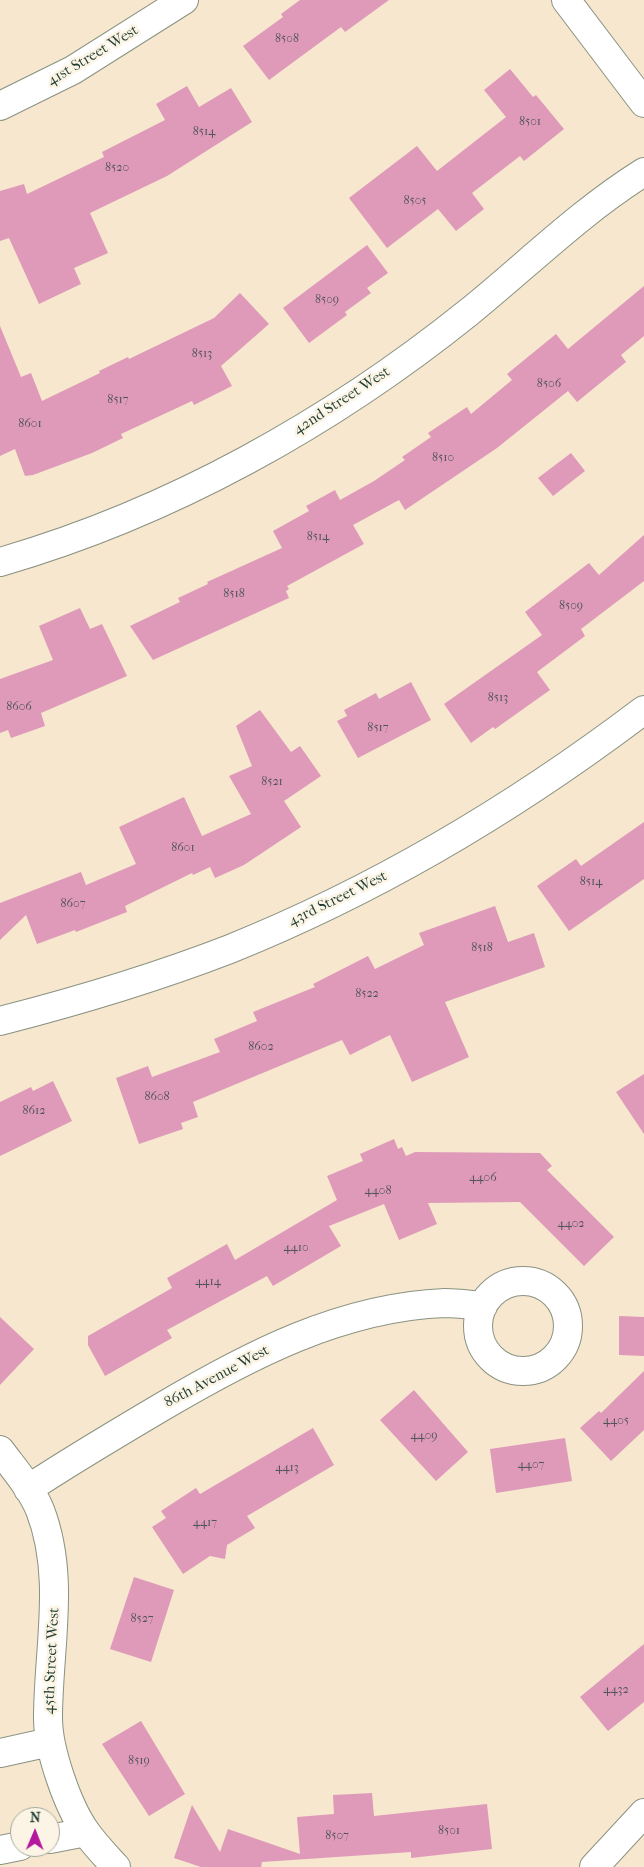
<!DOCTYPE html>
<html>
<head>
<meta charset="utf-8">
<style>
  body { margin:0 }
  #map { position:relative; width:644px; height:1867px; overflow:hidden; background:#f6e7ce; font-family:"IM FELL French Canon",serif }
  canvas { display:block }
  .north { position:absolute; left:10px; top:1807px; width:50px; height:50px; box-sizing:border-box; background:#fcf5e5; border:1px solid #a4ab9e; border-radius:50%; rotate:1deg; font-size:14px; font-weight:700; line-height:20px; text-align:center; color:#1f3d34 }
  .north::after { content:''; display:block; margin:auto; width:18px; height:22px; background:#b5179e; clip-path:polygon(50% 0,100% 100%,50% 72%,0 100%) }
</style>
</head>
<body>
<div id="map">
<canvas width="644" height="1867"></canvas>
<div class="north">N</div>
</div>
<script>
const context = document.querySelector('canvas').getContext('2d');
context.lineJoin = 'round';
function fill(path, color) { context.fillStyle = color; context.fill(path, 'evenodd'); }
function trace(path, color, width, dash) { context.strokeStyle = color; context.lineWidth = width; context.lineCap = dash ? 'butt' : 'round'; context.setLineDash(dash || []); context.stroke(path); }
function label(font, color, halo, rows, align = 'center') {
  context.font = font + ' "IM FELL French Canon",serif'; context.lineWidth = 5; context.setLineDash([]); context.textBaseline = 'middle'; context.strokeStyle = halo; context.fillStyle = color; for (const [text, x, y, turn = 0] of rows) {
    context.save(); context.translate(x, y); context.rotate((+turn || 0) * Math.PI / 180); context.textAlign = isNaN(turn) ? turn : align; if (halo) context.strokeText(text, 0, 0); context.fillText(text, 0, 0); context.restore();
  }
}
const building = new Path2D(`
  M300,0H389L345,32L341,27L269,80L243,46L283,17L281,14Z
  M510,69L533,97L536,95L564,129L524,161L520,156L472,193L484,209L456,231L438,209L387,248L349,198L417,146L437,171L506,117L484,90Z
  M187,86L199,107L231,88L252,122L167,176L90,213L108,253L74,268L81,284L39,304L9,238L0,241V191L24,184L27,194L104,157L102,152L165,120L156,104Z
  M367,245L388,273L367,288L371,293L345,312L347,315L309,343L283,308Z
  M644,286V336L621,355L626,362L577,402L568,391L497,448L405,510L399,500L353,525L364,544L287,586L289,589L286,591L289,598L153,660L130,626L180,602L178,598L208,584L207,582L282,548L273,531L309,511L306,506L335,490L340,500L374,481L405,460L402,457L431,437L428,433L467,407L471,414L512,380L507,374L556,334L568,349Z
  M240,293L269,324L221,366L232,386L194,405L192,401L121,434L123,438L92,453L33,475L25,476L15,449L0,456V326L21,377L31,373L42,401L100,373L99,371L128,357L129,359L214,318Z
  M571,453L585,471L553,496L538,478Z
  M644,535V581L581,629L585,636L537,672L550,690L495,729L493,727L471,743L444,704L542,635L525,612L589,563L599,575Z
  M80,608L90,629L102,624L127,676L41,713L45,726L11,738L8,730L0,733V679L53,660L39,626Z
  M411,682L431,720L358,758L337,721L347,716L344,710L376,693L379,699Z
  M260,710L291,752L300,746L321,776L284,801L301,827L244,865L215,878L210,867L193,875L192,873L125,906L127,912L76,932L75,930L37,944L26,915L0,940V903L81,872L86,885L136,864L119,827L184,797L202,836L251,814L229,776L252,766L236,726Z
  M644,822V879L569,931L537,886L576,859L581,866Z
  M495,906L508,942L534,933L545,967L445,1002L469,1057L412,1082L390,1035L350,1055L342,1040L193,1102L198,1117L181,1123L183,1129L139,1144L116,1078L148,1066L152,1077L220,1052L214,1039L257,1021L253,1012L315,987L313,984L368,956L375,969L424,945L419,933Z
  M644,1074V1134L616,1092Z
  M53,1081L72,1121L0,1156V1102L31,1087L33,1091Z
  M394,1139L398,1149L402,1147L406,1156L415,1152L540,1153L552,1166L547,1170L614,1237L584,1266L520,1202L428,1203L437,1224L399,1240L384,1204L329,1226L341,1246L273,1286L267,1276L167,1330L172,1338L105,1376L88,1345V1336L172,1288L167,1278L227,1244L235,1260L337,1200L327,1176L363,1161L360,1154Z
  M619,1316L644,1317V1356L619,1355Z
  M0,1317L34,1349L0,1385Z
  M644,1371V1430L611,1461L580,1428L599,1411L601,1413Z
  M414,1390L468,1452L436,1481L380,1420Z
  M313,1428L334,1465L247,1516L255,1528L227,1545L225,1559L210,1556L183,1574L152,1527L166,1518L161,1511L196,1488L200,1494Z
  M565,1438L572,1481L496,1493L490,1449Z
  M134,1577L174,1590L151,1662L110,1649Z
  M644,1644V1702L608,1731L580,1697Z
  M141,1721L185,1794L149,1816L102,1744Z
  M372,1793L374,1816L487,1804L492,1849L411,1858V1852L262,1862L261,1867H201L174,1858L192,1805L220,1852L228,1829L300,1854L297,1817L334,1814L333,1795Z`);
const minor = new Path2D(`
  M566,0L644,103
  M0,106L73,70L184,0
  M0,562C170,513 331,423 469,312C527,265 580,212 644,172
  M0,1021C78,1001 155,978 230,949C379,889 516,807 644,710
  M478 1326a45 45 0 1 1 90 0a45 45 0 1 1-90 0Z
  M0,1450C14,1469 31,1488 40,1510C66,1577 48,1649 48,1718C48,1750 68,1807 86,1832C95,1845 106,1856 116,1867
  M28,1489C72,1460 116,1434 160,1408C248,1356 341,1307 445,1303C457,1303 471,1305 483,1306
  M0,1753L50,1742
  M50,1839L86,1832
  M0,1850L20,1846
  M594,1867L644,1813`);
const numberNames = [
  ["8508",287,39],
  ["8501",530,122],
  ["8514",204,132],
  ["8520",117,168],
  ["8505",415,201],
  ["8509",327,300],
  ["8513",202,354],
  ["8506",549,384],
  ["8517",118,400],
  ["8601",30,424],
  ["8510",443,458],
  ["8514",318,537],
  ["8518",234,594],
  ["8509",571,606],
  ["8513",498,698],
  ["8606",19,707],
  ["8517",378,728],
  ["8521",272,782],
  ["8601",183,848],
  ["8514",591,882],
  ["8607",73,904],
  ["8518",482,948],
  ["8522",367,994],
  ["8602",261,1047],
  ["8608",157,1097],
  ["8612",34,1111],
  ["4406",483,1178],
  ["4408",378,1191],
  ["4402",571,1224],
  ["4410",296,1248],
  ["4414",208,1282],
  ["4405",616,1421],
  ["4409",424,1436],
  ["4407",531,1465],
  ["4413",287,1468],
  ["4417",205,1523],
  ["8527",142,1619],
  ["4432",616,1690],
  ["8519",139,1761],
  ["8501",449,1831],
  ["8507",337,1836]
];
const streetNames = [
  ["41st Street West",93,56,-31],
  ["42nd Street West",342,401,-33],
  ["43rd Street West",338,899,-26],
  ["86th Avenue West",217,1377,-28],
  ["45th Street West",52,1661,-87]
];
fill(building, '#df9ab9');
trace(minor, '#8a9281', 30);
trace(minor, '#fff', 28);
label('12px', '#4f5455', null, numberNames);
label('15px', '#1f3d34', '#fcf5e5', streetNames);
</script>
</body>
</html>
